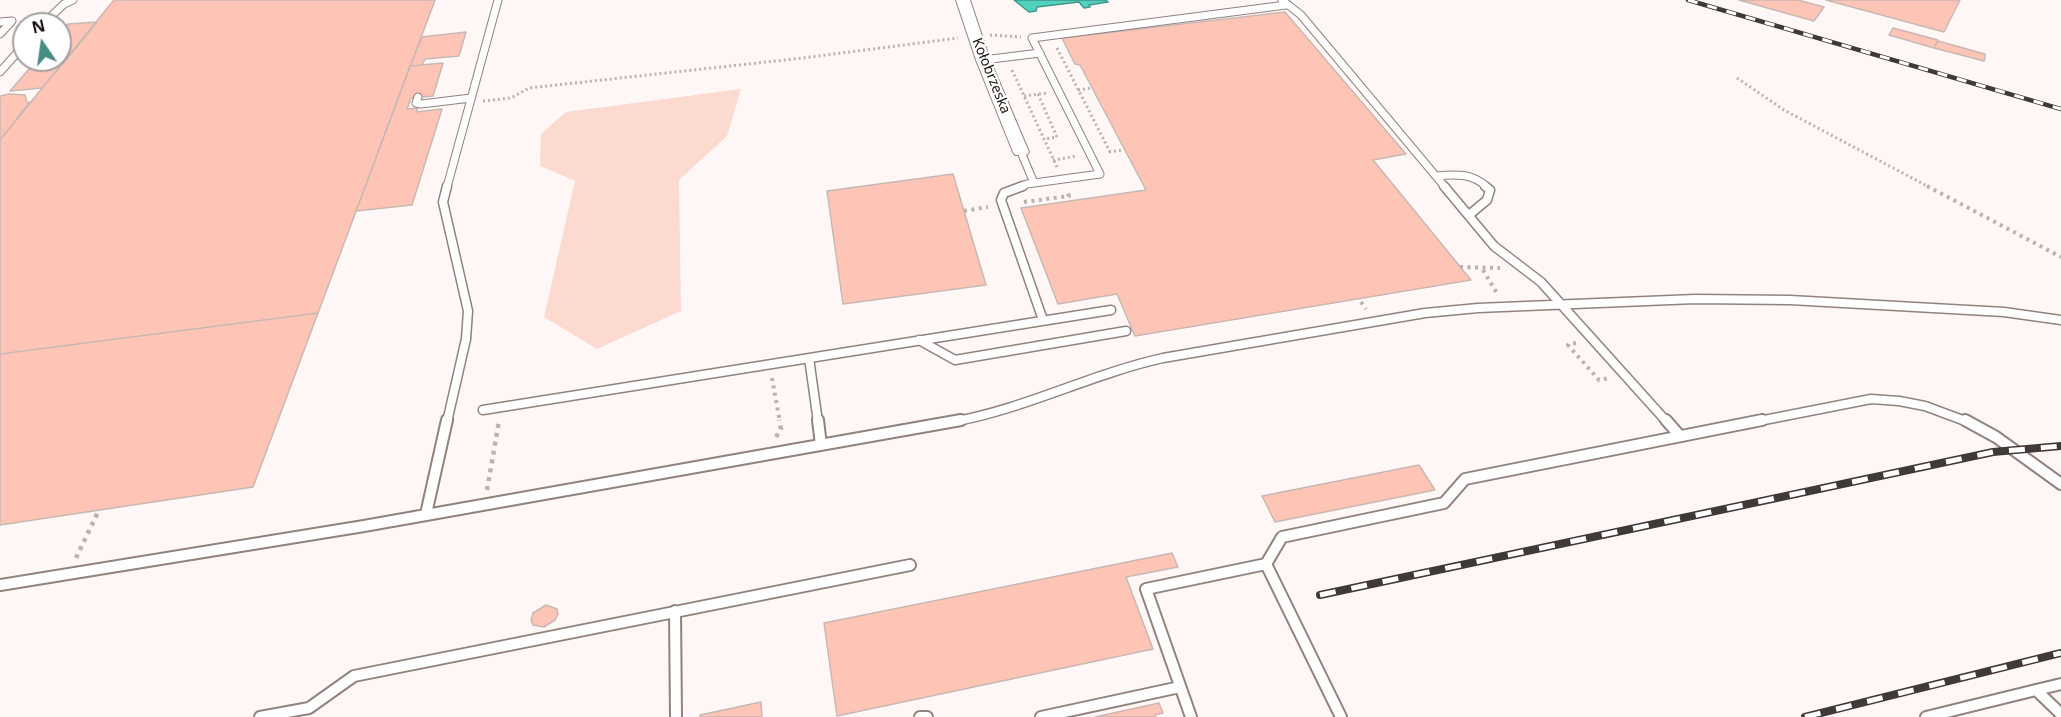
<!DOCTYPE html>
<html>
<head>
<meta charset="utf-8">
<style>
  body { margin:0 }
  #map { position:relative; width:2061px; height:717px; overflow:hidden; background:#fef7f5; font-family:"Noto Sans",sans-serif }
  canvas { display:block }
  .north { position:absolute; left:12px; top:12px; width:60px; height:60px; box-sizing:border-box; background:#fff; border:2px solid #a2a09f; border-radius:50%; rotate:347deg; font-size:16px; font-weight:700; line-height:24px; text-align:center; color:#171110 }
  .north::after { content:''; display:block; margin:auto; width:21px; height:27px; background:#488d82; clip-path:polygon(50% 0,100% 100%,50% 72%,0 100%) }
</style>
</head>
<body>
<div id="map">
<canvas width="2061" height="717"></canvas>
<div class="north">N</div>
</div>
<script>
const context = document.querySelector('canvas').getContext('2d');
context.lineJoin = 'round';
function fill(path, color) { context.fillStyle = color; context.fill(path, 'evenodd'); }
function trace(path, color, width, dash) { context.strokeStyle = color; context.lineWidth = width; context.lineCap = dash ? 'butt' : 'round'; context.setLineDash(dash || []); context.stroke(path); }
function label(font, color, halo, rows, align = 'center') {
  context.font = font + ' "Noto Sans",sans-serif'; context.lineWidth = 4.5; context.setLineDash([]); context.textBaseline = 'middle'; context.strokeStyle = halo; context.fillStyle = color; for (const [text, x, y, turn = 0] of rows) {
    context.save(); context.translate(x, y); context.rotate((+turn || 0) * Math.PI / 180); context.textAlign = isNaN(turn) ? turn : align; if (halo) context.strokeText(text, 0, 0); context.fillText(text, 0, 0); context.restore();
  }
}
const green = new Path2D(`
  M741,89L727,136L679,180L681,311L597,349L544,317L575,181L540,166L541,134L566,112Z`);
const water = new Path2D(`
  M1014,0H1106L1108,2L1089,5L1090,7L1084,8L1079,2L1037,7L1036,11L1029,12Z`);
const building = new Path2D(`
  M114,0H435L318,313L0,354V140Z
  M1739,0H1798L1824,7L1814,21Z
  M1826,0H1960L1944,32Z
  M1285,12L1406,154L1373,160L1471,280L1135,336L1117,294L1058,304L1021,208L1146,190L1080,65L1075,64L1062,38Z
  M97,22L66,60L35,62L37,60H60V33L68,24Z
  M1893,28L1938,40L1934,48L1889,35Z
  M466,32L459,56L425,59L422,65L410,66L422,37Z
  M1938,41L1985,54V58L1984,61L1934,48Z
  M66,60L42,88L10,91L35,62Z
  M443,63L433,96L411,98L407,109L418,108L416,112L442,109L412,205L356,211L410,66Z
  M9,94L25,95L27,103L30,102L0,140V96Z
  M953,174L986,285L843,304L827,191Z
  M318,313L253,487L0,525V354Z
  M1419,465L1435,490L1275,522L1262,496Z
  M1172,553L1178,567L1126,577L1153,649L837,716L824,623Z
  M546,605L557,609L558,614L555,620L544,627L533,625L531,620L533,613Z
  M761,702L762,717H700V715Z
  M1159,703L1163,713L1155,715L1156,717H1095Z`);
const pathFar2 = new Path2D(`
  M990,35L1021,37
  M1057,48L1110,152
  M1012,70L1057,167
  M1737,78L1784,110L1929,187
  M1078,90L1092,88
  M1038,94L1057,137L1044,139
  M1024,96L1047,93
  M483,101L511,98L529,88L803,58L958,38
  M1109,152L1123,150
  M1053,160L1078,156`);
const pathFar1 = new Path2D(`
  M1927,186L2061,257
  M1024,202L1069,196L1067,192
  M964,211L988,207
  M1460,267L1500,268
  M1483,270L1498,295
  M1361,302L1366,309
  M1576,343L1568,345L1599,380L1609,378
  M772,378L780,422`);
const path = new Path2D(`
  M776,437L781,429L779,420
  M487,490L499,421
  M76,558L99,510`);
const laneFar2 = new Path2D(`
  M1282,0L1301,15L1445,187
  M0,22L12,21L0,34
  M43,24L64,4L73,0
  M983,60L1040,53
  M0,72L24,45
  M418,97L416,103L421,104L471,98
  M1021,152L1034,183
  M1436,176C1456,174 1472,173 1487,187
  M447,187L498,0
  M1019,187L1027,184L1100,174L1032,38L1286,5`);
const laneFar1 = new Path2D(`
  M1023,186L1004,193L1001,200L1043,320
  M1444,186L1494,246L1541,282L1667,422
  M1469,215L1487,200L1490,190L1485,186
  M919,340L955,360L1126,331
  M809,358L818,422
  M483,410L1111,310
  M447,422L466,339L468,311L443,202L447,186
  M952,422C1025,409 1091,374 1163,358L1425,313L1478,308L1695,299L1790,300L2004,312L2061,320
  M1754,422L1871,399L1899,401L1925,406L1968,422`);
const lane = new Path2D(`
  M818,420L821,445
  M1666,420L1680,436
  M1965,420L1996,437L2061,484
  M426,514L447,420
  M1266,564L1341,717
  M0,585L364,526L961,420
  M675,611L676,717
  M2061,684L2036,690L2061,714
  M260,717L309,708L354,676L910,565
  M920,717H927
  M1041,717L1180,687
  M1191,717L1146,589L1266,564L1282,537L1444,503L1465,479L1762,420
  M1926,717L2036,690`);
const street = new Path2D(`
  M956,0H970L990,60L1029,152L1027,155H1015L1013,152L976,60Z`);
const railFar1 = new Path2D(`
  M1688,0L2061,109`);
const rail = new Path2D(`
  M1320,595L1993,452L2061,446
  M1805,717L2061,653`);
const farStreetnames = [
  ["Kołobrzeska",991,76,68]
];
fill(green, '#fcdad0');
fill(water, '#52d1bf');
trace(water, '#40978a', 1.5);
fill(building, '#fec5b6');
trace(building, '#c8b8b4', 1.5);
trace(laneFar2, '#91827e', 9);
trace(laneFar1, '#91827e', 11);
trace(lane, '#91827e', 14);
trace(street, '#91827e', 2);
trace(pathFar2, '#b9b2b0', 3, [2, 3]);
trace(pathFar1, '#b9b2b0', 4, [3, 4.5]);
trace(path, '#b9b2b0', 4.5, [4, 5]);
trace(laneFar2, '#fff', 7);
trace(laneFar1, '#fff', 8);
trace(lane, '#fff', 10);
fill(street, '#fff');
trace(railFar1, '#3f3938', 4.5);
trace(rail, '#3f3938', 8);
trace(railFar1, '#fff', 3, [10]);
trace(rail, '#fff', 5, [16]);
label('14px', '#171110', '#fff', farStreetnames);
</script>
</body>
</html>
